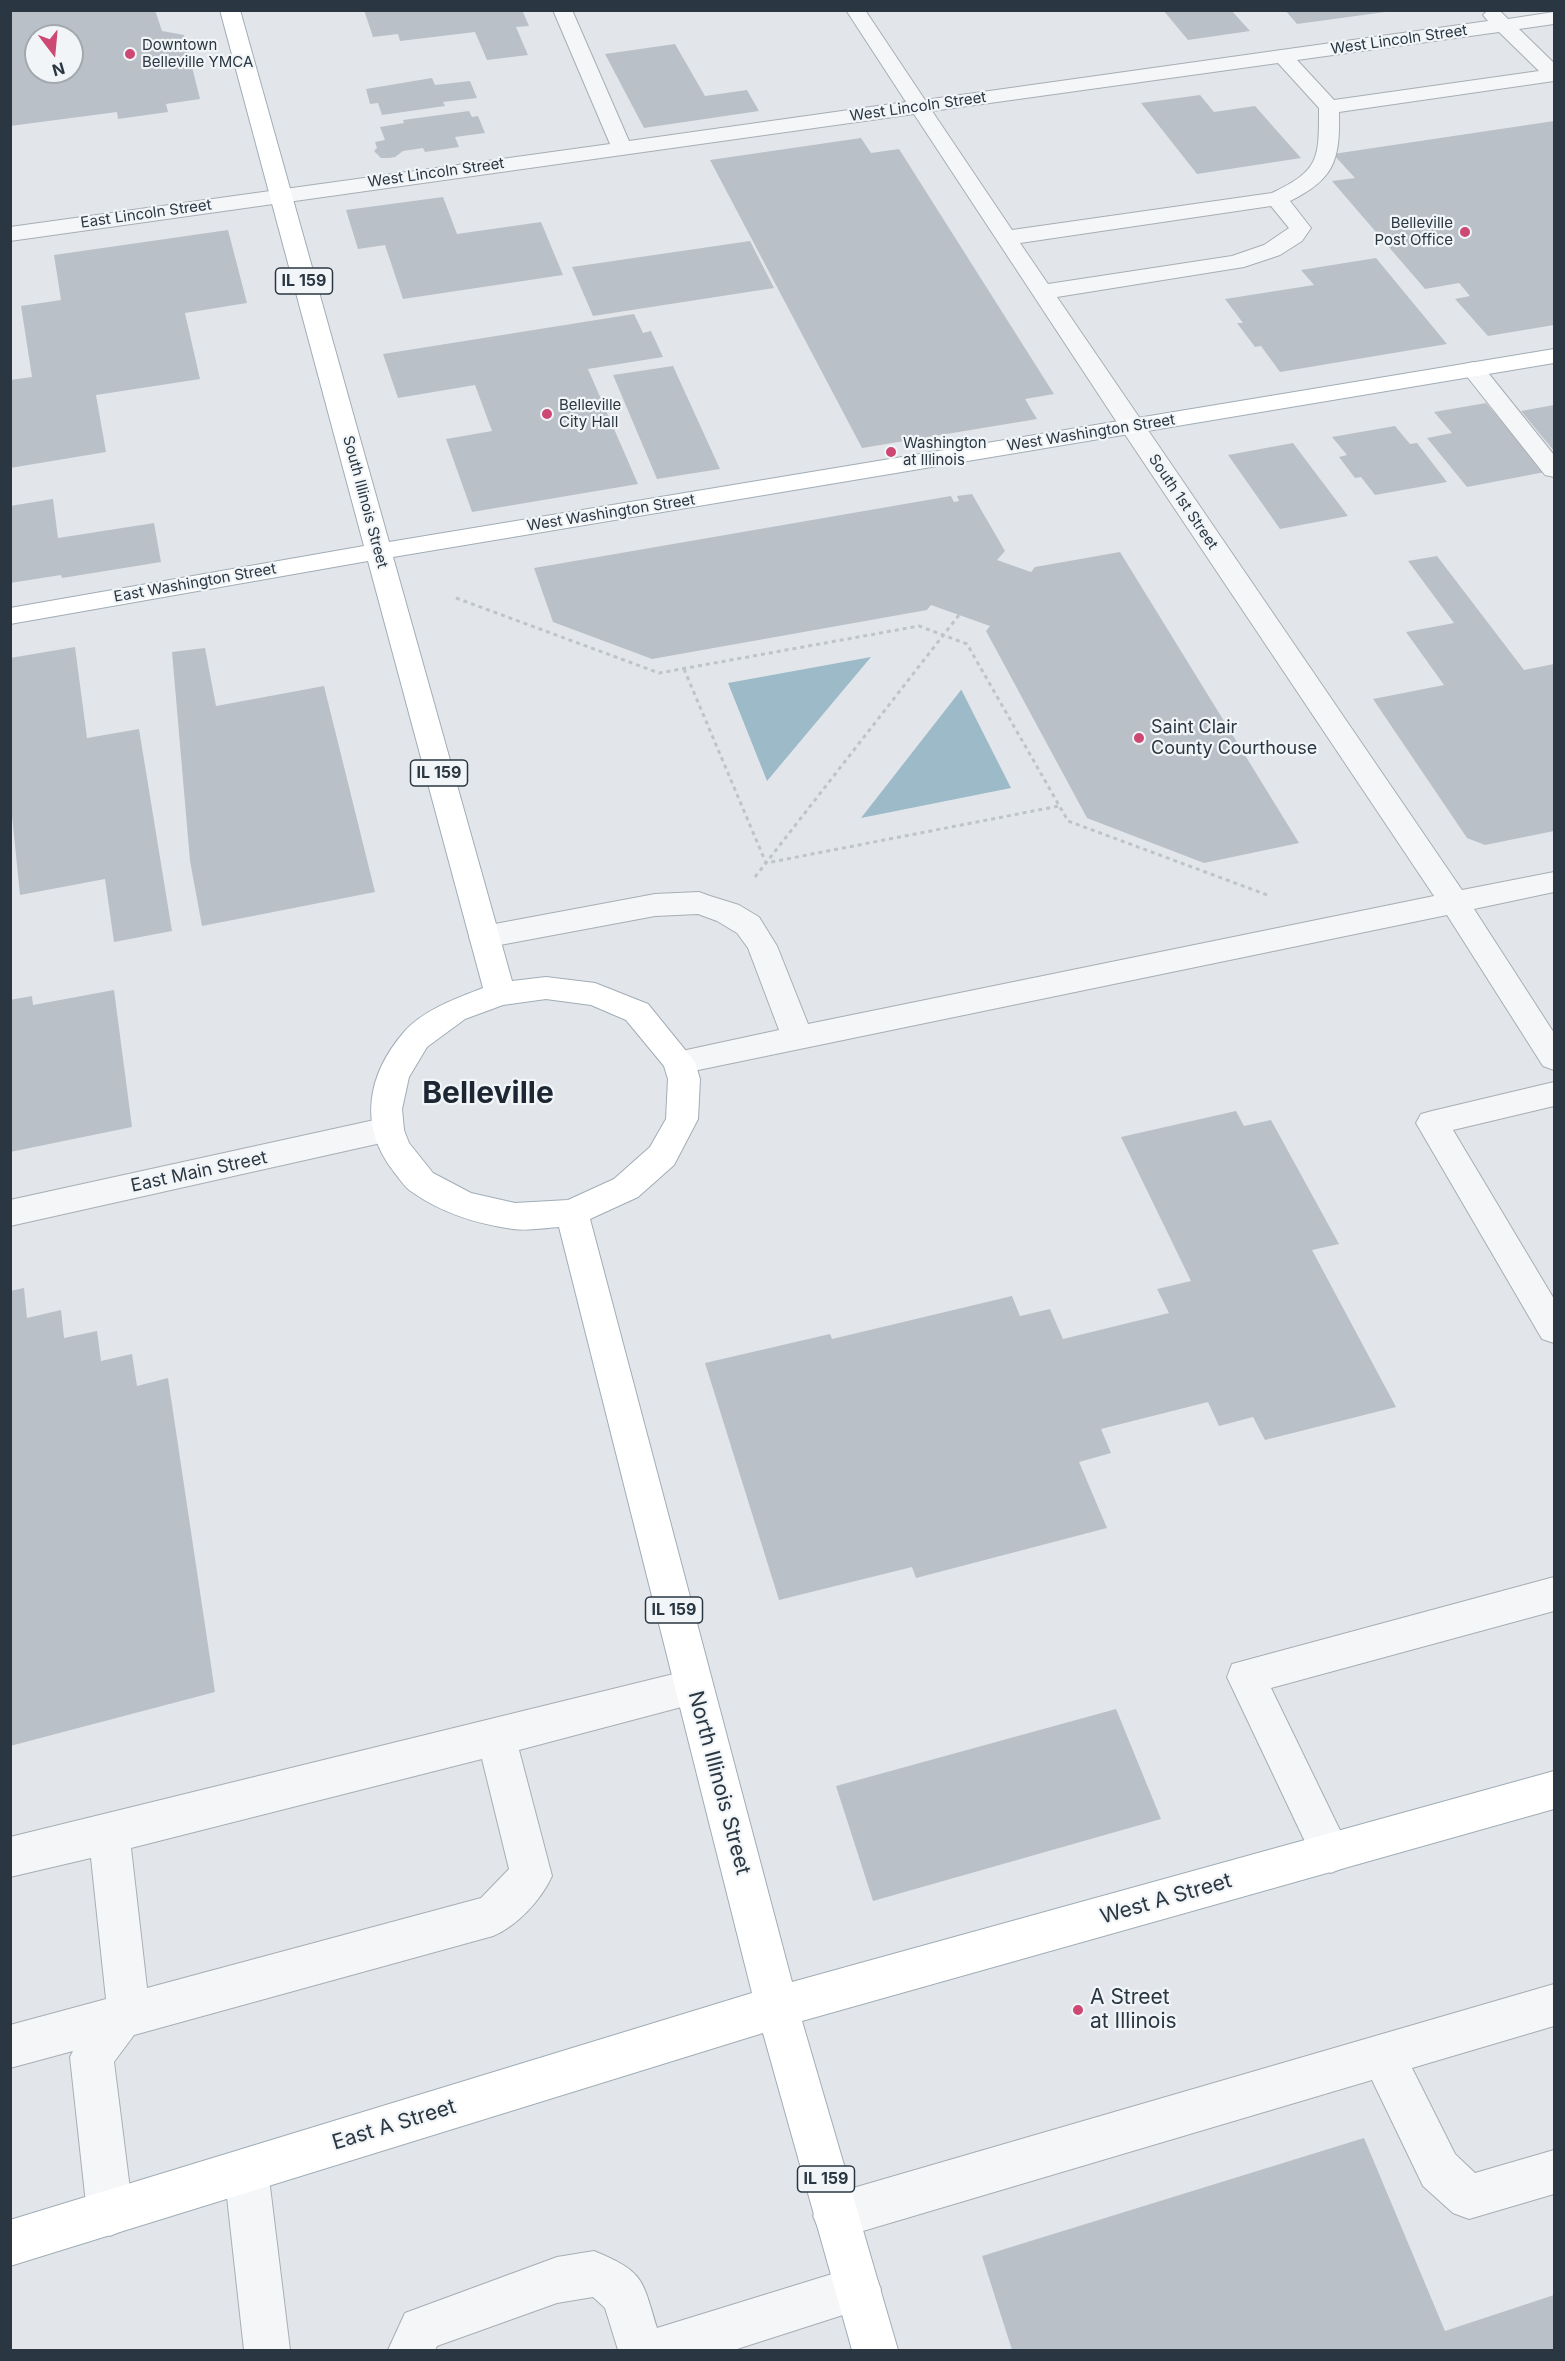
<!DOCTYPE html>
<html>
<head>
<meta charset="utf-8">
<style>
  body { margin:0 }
  #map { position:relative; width:1565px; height:2361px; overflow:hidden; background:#e2e6ea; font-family:Inter,sans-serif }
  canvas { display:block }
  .frame { position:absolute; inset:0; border:12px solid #2a3742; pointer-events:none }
  .north { position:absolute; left:24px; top:24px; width:60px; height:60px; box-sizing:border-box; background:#f1f5f7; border:2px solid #a1a9af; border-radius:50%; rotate:164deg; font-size:16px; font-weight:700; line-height:24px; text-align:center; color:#2a3742 }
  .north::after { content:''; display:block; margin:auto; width:21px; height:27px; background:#cd4873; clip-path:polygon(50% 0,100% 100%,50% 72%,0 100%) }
</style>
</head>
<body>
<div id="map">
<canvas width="1565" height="2361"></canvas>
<div class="frame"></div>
<div class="north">N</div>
</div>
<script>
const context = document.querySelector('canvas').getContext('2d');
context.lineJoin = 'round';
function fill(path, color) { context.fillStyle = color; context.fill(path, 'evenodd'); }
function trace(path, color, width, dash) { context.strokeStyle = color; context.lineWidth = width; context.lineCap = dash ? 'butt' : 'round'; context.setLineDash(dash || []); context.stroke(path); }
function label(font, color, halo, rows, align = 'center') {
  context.font = font + ' Inter,sans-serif'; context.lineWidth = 4.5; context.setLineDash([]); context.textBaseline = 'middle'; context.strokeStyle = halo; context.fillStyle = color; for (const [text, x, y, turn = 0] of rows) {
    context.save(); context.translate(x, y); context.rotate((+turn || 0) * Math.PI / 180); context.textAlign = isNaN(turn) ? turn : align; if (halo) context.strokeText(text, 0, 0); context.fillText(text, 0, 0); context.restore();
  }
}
const water = new Path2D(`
  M871,657L767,781L728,683Z
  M961,689L1011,788L861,818L961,690Z`);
const building = new Path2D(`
  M10,10H155L162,31L184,35L200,99L166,104L168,112L118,119L117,112L10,126ZM36,36H72V72H36Z
  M364,10H522L529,26L516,27L528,55L487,60L475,32L400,41L398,34L373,37Z
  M1163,10H1231L1250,31L1188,40Z
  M1285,10H1385V12L1297,24Z
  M675,44L705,96L747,90L759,111L644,128L605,54Z
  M432,78L435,85L470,81L477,98L443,102L445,106L382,115L378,103L370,104L366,89Z
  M1200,95L1214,112L1255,106L1301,158L1197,174L1141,103Z
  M469,111L472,117L478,116L485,133L455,137L459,147L425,152L423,148L403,151L395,157L389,158H381L374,151L377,148L375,142L385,140L380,127L404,123L403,120Z
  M1554,121V325L1488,336L1455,299L1470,296L1459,283L1425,289L1332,181L1355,178L1333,154Z
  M861,138L871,153L899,149L1054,394L1025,399L1037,419L862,448L710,160Z
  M443,197L457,234L541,222L563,275L403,299L385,245L358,249L346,210Z
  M228,230L247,303L185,313L200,379L96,395L106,452L10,468V380L32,377L21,306L61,300L54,255Z
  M750,241L774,288L593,316L572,267Z
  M1376,258L1447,344L1280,372L1261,346L1255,347L1237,323H1243L1225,299L1314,285L1301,270Z
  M634,314L643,333L651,331L663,357L588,369L638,484L472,512L446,439L492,431L475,385L398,398L383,354Z
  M673,366L720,469L657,479L613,375Z
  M1486,403L1545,472L1467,487L1427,438L1452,433L1434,412Z
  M1554,405V451L1521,411Z
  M1395,426L1410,444L1417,443L1447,482L1375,495L1361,477L1355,478L1339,457L1347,455L1332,437Z
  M1293,443L1348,516L1280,529L1228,455Z
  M972,494L1005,551L997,560L1031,572L1035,567L1120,552L1299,843L1204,863L1087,818L986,631L990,626L931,605L927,610L652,659L553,622L534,568L951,496L954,502L959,501L957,496Z
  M53,499L58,538L154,523L161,562L62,578L61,575L10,583V506Z
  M1437,556L1524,670L1554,664V831L1485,845L1467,838L1373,699L1444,685L1406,632L1454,623L1408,561Z
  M75,647L87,738L139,729L172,931L114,942L105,879L20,895L10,796V658Z
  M205,648L216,706L324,686L375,892L202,926L190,861L172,652Z
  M114,990L132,1127L10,1152V1000L32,996L33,1005Z
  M1236,1111L1244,1126L1271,1120L1339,1244L1312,1250L1396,1407L1265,1440L1253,1417L1219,1426L1208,1402L1101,1429L1111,1453L1079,1462L1107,1528L916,1578L912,1567L779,1600L705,1363L830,1334L832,1339L1012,1296L1020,1316L1050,1309L1063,1339L1169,1313L1157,1289L1191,1281L1121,1137Z
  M24,1288L27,1318L61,1310L64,1338L97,1331L101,1361L132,1354L137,1386L168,1378L215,1692L10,1746V1291Z
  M1116,1709L1161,1819L873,1901L836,1786Z
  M1364,2138L1445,2331L1554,2295V2350H1012L982,2256Z`);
const path = new Path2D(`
  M456,598L659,673L919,626L967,644L1068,821L1270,896
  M684,669L766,863L1059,806
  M755,877L959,615`);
const minor = new Path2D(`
  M553,10H572L629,141L906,102L846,10H865L925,100L1488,21L1483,15L1488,10L1500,11L1508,19L1554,12V24L1519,29L1554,63V81L1339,112C1340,160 1335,179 1290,201L1311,228L1302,241L1280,255L1244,267L1057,297L1462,890L1554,872V892L1474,909L1554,1033V1070L1543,1066L1447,915L679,1074L668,1070L663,1062L668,1054L779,1030L748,948L737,933L717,921L698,914L655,916L484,948L473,945L469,937L473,929L484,926L655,894L699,892L710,896L739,905L759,917L777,946L808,1024L1434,896L1120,427L914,114L10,241V227L610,144ZM1499,32L1539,71L1334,100L1297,60ZM1278,63L1319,108C1319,159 1320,170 1272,193L1012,230L932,111ZM1271,206L1289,228L1264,245L1232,256L1048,284L1020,243Z
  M1473,362L1481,364L1554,455V477L1545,475L1465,374L1461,369L1465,364Z
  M1554,1082V1106L1453,1130L1554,1299V1343L1542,1339L1416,1123L1421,1114L1432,1111Z
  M388,1117L399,1121L404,1130L399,1139L10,1226V1200Z
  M1554,1577V1611L1271,1688L1351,1853L1345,1867L1331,1873L1317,1867L1227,1677L1232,1664Z
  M694,1669L708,1674L713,1687L708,1700L519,1750L552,1876C541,1900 517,1926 493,1936L134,2035L114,2062L133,2213L126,2229L110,2236L94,2229L87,2213L70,2057L73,2051L10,2068V2025L106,1999L91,1858L10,1877V1837ZM482,1759L509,1869L481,1898L147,1988L131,1848Z
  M1554,1984V2026L1412,2068L1455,2154L1475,2173L1554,2150V2194L1469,2219L1453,2213L1423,2186L1372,2080L836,2239L820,2232L813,2216L820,2200L836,2193Z
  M246,2148L262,2154L268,2170L290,2350H244L224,2170L230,2154Z
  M594,2251C644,2272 642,2278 657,2328L858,2266L874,2273L881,2289L874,2305L734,2350H618L605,2308L593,2297L557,2303L437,2346L435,2350H388L405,2313L557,2257Z`);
const major = new Path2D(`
  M220,10H240L389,542L1554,349V363L393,557L512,981L546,977L595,983L648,1004L695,1062L700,1079L698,1119L674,1165L638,1197L590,1219L792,1982L1554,1771V1809L802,2021L898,2350H852L763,2033L10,2266V2220L752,1993L559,1227C544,1228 528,1231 513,1229C477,1224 442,1213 412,1192C405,1188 399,1178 394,1172C358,1126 367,1075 404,1032C423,1010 457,998 483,988L368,561L10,624V608L364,546ZM546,999L591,1005L626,1020L664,1066L668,1079L666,1119L650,1147L614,1179L568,1200L515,1203L471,1193L433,1173L409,1143L404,1130L402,1109L409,1077L427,1047L465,1019L503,1005Z`);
const markers = [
  [130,54,6,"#cd4873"],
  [1465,232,6,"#cd4873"],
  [547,414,6,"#cd4873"],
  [891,452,6,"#cd4873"],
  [1139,738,6,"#cd4873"],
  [1078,2010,6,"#cd4873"]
];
const farStreetnames = [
  ["West Lincoln Street",1399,40,-8],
  ["West Lincoln Street",918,107,-8],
  ["West Lincoln Street",436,173,-8],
  ["East Lincoln Street",146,214,-8],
  ["West Washington Street",1091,433,-9],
  ["South Illinois Street",365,502,75],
  ["South 1st Street",1183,502,56],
  ["West Washington Street",611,513,-9],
  ["East Washington Street",195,583,-10]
];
const farPoinames = [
  ["Downtown",142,45],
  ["Belleville YMCA",142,62],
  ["Belleville",1453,223,"right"],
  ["Post Office",1453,240,"right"],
  ["Belleville",559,405],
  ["City Hall",559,422],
  ["Washington",903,443],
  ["at Illinois",903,460]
];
const shields = [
  [304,281,57],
  [439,773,57],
  [674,1610,57],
  [826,2179,57]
];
const shieldNames = [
  ["IL 159",304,281],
  ["IL 159",439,773],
  ["IL 159",674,1610],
  ["IL 159",826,2179]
];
const poiNames = [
  ["Saint Clair",1151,728],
  ["County Courthouse",1151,749]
];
const streetNames = [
  ["East Main Street",199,1172,-12]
];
const nearStreetnames = [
  ["North Illinois Street",719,1783,75],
  ["West A Street",1166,1899,-16],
  ["East A Street",394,2125,-17]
];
const nearPoinames = [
  ["A Street",1090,1998],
  ["at Illinois",1090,2022]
];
const townNames = [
  ["Belleville",488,1094]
];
fill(water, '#9dbac9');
fill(building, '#b9c0c7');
trace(minor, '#a7aeb4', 2);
trace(major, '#a1adb6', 2);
trace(path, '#bfc4c9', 3, [4, 4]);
fill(minor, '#f4f6f8');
fill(major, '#fff');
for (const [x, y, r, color] of markers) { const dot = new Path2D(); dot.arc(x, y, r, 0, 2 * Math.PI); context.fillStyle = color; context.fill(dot); trace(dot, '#f1f5f7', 2); }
label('15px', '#2a3742', '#f1f5f7', farStreetnames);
label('15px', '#2a3742', '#f1f5f7', farPoinames, 'left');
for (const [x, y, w] of shields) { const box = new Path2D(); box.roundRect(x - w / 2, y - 13, w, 26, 4.5); context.fillStyle = '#f1f5f7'; context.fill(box); trace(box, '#2a3742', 1.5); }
label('bold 16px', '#2a3742', null, shieldNames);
label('18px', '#2a3742', '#f1f5f7', poiNames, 'left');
label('18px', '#2a3742', '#f1f5f7', streetNames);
label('21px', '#2a3742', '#f1f5f7', nearStreetnames);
label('21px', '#2a3742', '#f1f5f7', nearPoinames, 'left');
label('bold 30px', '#1c2733', '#f1f5f7', townNames);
</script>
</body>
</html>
